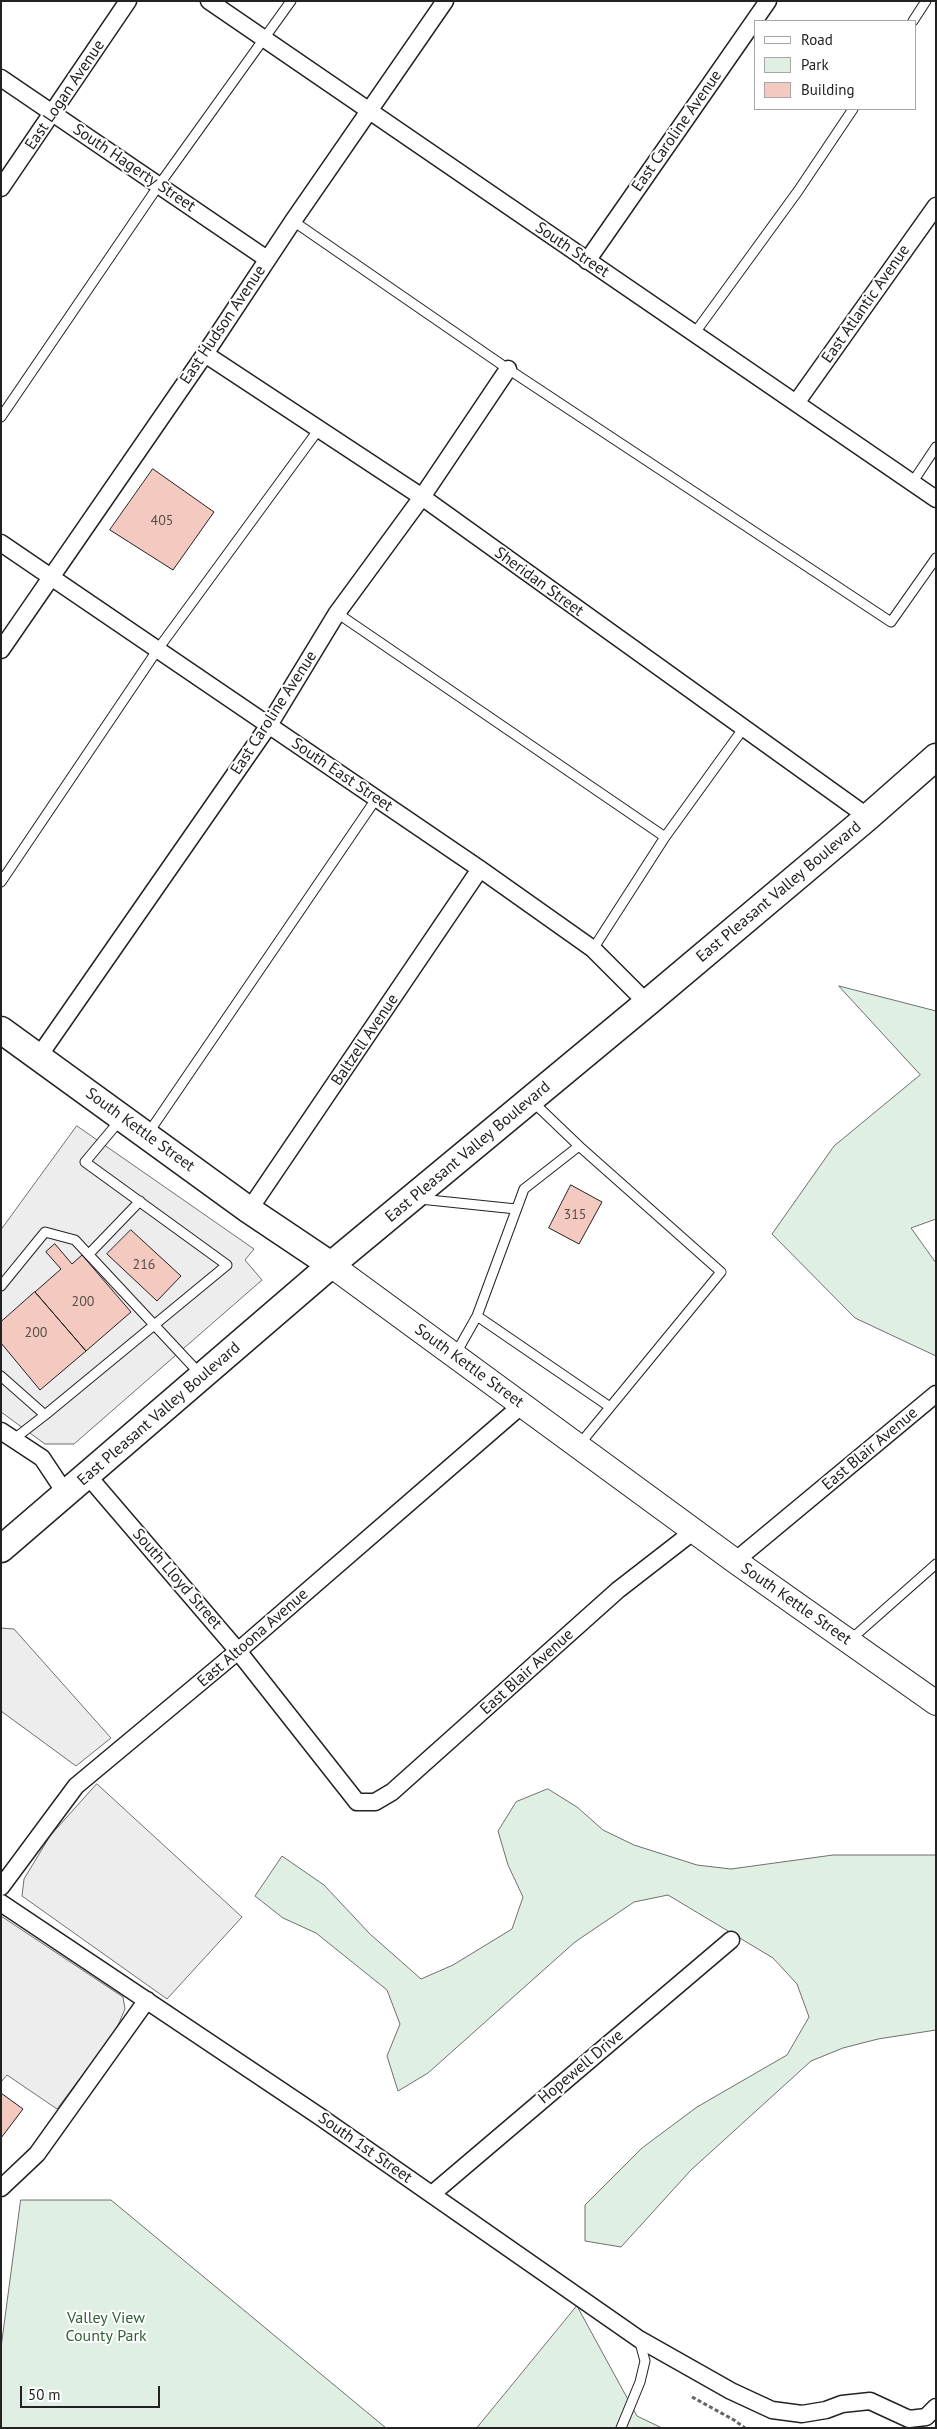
<!DOCTYPE html>
<html>
<head>
<meta charset="utf-8">
<style>
  body { margin:0 }
  #map { position:relative; width:937px; height:2429px; overflow:hidden; background:#fff; font-family:"PT Sans",sans-serif }
  canvas { display:block }
  .frame { position:absolute; inset:0; border:2px solid #222; pointer-events:none }
  .legend { position:absolute; left:754px; top:20px; width:162px; height:90px; box-sizing:border-box; background:#fff; border:1px solid #a7a7a7; margin:0; padding:6px 9px; list-style:none; font-size:15px; color:#222 }
  .legend li { display:flex; align-items:center; gap:10px; height:25px }
  .legend b { width:25px; border:1px solid #a7a7a7 }
  .scale { position:absolute; left:20px; top:2386px; width:140px; height:22px; box-sizing:border-box; border:2px solid #222; border-top:0; padding-left:6px; font-size:15px; line-height:18px; white-space:nowrap; color:#222; -webkit-text-stroke:4px #fff; paint-order:stroke }
</style>
</head>
<body>
<div id="map">
<canvas width="937" height="2429"></canvas>
<div class="frame"></div>
<ul class="legend">
<li><b style="height:6px;background:#fff"></b>Road</li>
<li><b style="height:14px;background:#e0efe3"></b>Park</li>
<li><b style="height:14px;background:#f3c9c0"></b>Building</li>
</ul>
<div class="scale">50 m</div>
</div>
<script>
const context = document.querySelector('canvas').getContext('2d');
context.lineJoin = 'round';
function fill(path, color) { context.fillStyle = color; context.fill(path, 'evenodd'); }
function trace(path, color, width, dash) { context.strokeStyle = color; context.lineWidth = width; context.lineCap = dash ? 'butt' : 'round'; context.setLineDash(dash || []); context.stroke(path); }
function label(font, color, halo, rows, align = 'center') {
  context.font = font + ' "PT Sans",sans-serif'; context.lineWidth = 4; context.setLineDash([]); context.textBaseline = 'middle'; context.strokeStyle = halo; context.fillStyle = color; for (const [text, x, y, turn = 0] of rows) {
    context.save(); context.translate(x, y); context.rotate((+turn || 0) * Math.PI / 180); context.textAlign = isNaN(turn) ? turn : align; if (halo) context.strokeText(text, 0, 0); context.fillText(text, 0, 0); context.restore();
  }
}
const green = new Path2D(`
  M839,986L936,1011V1219L911,1228L936,1263V1356L855,1318L772,1234L834,1146L920,1075Z
  M548,1789L577,1807L603,1830L634,1845L697,1865L731,1869L833,1855H936V2030L878,2039L843,2048L811,2061L691,2170L621,2247L585,2241V2205L642,2148L697,2107L787,2055L809,2017L797,1984L773,1958L668,1895L634,1902L575,1942L428,2073L398,2091L387,2056L400,2024L387,1990L316,1933L283,1918L255,1896L282,1856L324,1885L370,1934L421,1979L453,1965L512,1929L523,1897L508,1865L498,1831L516,1802Z
  M21,2200H111L386,2428H1V2348Z
  M577,2306L637,2416L662,2428H477Z`);
const parking = new Path2D(`
  M77,1126L254,1249L245,1260L262,1280L74,1444H45L1,1412V1230Z
  M1,1628L14,1629L111,1738L76,1766L1,1711Z
  M97,1784L242,1917L167,1999L22,1896L24,1879L50,1836Z
  M1,1916L123,1997L125,2009L116,2030L57,2109L7,2075L1,2082Z`);
const building = new Path2D(`
  M153,469L214,512L173,570L110,530Z
  M571,1185L602,1202L579,1244L549,1228Z
  M131,1230L181,1276L157,1301L107,1254Z
  M55,1244L72,1264L82,1255L131,1312L86,1351L35,1292L61,1269L46,1252Z
  M35,1292L86,1351L40,1390L1,1343V1322Z
  M1,2093L23,2109L1,2138Z`);
const path = new Path2D(`
  M692,2397L734,2420L745,2428`);
const lane = new Path2D(`
  M913,21L926,1
  M293,221L508,369L891,622L936,558
  M694,334L798,191L853,109
  M1,417L159,185L291,1
  M912,483L936,447
  M337,613L665,837
  M1,882L158,649L319,429
  M593,949L665,837L743,729
  M532,1101L579,1146
  M147,1135L376,799
  M420,1199L516,1209
  M89,1254L140,1201
  M1,1286L45,1232L75,1240L201,1375
  M477,1316L610,1407
  M455,1355L477,1316L524,1189L579,1146L721,1272L579,1445
  M1,1376L45,1415L227,1265L85,1162L121,1119
  M14,1439L45,1415
  M849,1641L936,1564
  M621,2428L640,2382L645,2361L639,2339`);
const street = new Path2D(`
  M209,1L936,499
  M1,78L267,259
  M1,188L128,1
  M587,261L768,1
  M205,354L422,497L868,817
  M796,403L936,206
  M1,543L480,869L593,949L647,1003
  M1,650L205,354L293,221L445,1
  M39,1056L269,725L337,613L422,497L508,369
  M249,1210L480,869
  M1,1431L42,1458L66,1494
  M88,1476L238,1651L357,1802H375L392,1792L618,1590L694,1531
  M735,1561L936,1394
  M1,1887L76,1786L238,1651L522,1405
  M1,1903L319,2116L639,2339L731,2391L772,2410L802,2414L826,2410L842,2404L870,2401L909,2419L926,2417L936,2407
  M1,2188L37,2154L147,2000
  M432,2194L731,1940`);
const secondary = new Path2D(`
  M331,1265L735,1561L936,1703`);
const primary = new Path2D(`
  M1,1030L249,1210L331,1265
  M1,1549L331,1265L647,1003L868,817L936,757`);
const numberNames = [
  ["405",162,521],
  ["315",575,1215],
  ["216",144,1265],
  ["200",83,1302],
  ["200",36,1333]
];
const streetNames = [
  ["East Logan Avenue",65,95,-56],
  ["East Caroline Avenue",677,131,-55],
  ["South Hagerty Street",134,168,34],
  ["South Street",572,250,34],
  ["East Atlantic Avenue",866,304,-55],
  ["East Hudson Avenue",223,325,-56],
  ["Sheridan Street",539,582,36],
  ["East Caroline Avenue",274,713,-57],
  ["South East Street",342,775,34],
  ["East Pleasant Valley Boulevard",779,892,-40],
  ["Baltzell Avenue",365,1040,-56],
  ["South Kettle Street",140,1130,36],
  ["East Pleasant Valley Boulevard",468,1152,-40],
  ["South Kettle Street",469,1366,36],
  ["East Pleasant Valley Boulevard",159,1414,-41],
  ["East Blair Avenue",870,1449,-40],
  ["South Lloyd Street",177,1579,49],
  ["South Kettle Street",796,1604,35],
  ["East Altoona Avenue",253,1638,-41],
  ["East Blair Avenue",527,1672,-42],
  ["Hopewell Drive",581,2067,-40],
  ["South 1st Street",365,2148,35]
];
const parkNames = [
  ["Valley View",106,2318],
  ["County Park",106,2336]
];
fill(green, '#e0efe3');
trace(green, '#6f6f6f', 1);
fill(parking, '#ededed');
trace(parking, '#6f6f6f', 1);
fill(building, '#f3c9c0');
trace(building, '#222', 1);
trace(lane, '#222', 11);
trace(street, '#222', 19);
trace(secondary, '#222', 26);
trace(primary, '#222', 29);
trace(path, '#646464', 3, [4, 2.5]);
trace(lane, '#fff', 9);
trace(street, '#fff', 16);
trace(secondary, '#fff', 24);
trace(primary, '#fff', 26);
label('14px', '#564c4a', null, numberNames);
label('16px', '#222', '#fff', streetNames);
label('16px', '#2f5e38', '#fff', parkNames);
</script>
</body>
</html>
